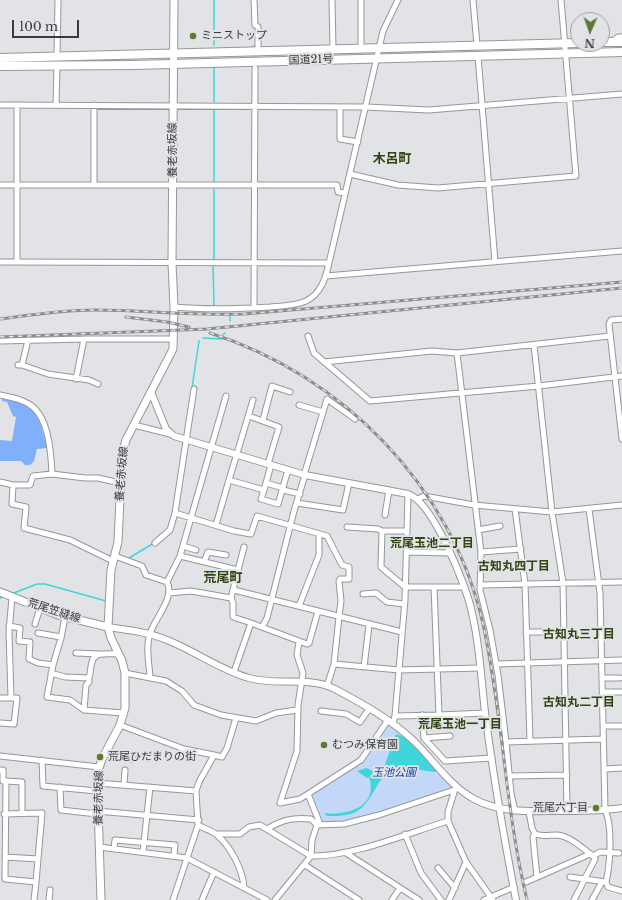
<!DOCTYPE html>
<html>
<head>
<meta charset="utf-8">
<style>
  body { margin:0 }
  #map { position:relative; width:622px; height:900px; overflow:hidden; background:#e2e3e6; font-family:"Libre Baskerville",serif }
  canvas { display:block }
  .north { position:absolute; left:570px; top:12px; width:40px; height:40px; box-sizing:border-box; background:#e2e3e6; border:1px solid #9e9fa2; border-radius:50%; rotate:182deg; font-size:11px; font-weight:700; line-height:16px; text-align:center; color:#393a3b }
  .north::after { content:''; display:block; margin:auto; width:14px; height:18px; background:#5c7a30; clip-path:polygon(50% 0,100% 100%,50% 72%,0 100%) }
  .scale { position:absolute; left:12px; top:20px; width:67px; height:18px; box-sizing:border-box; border:2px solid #393a3b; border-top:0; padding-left:5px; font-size:12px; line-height:14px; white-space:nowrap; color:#393a3b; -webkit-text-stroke:3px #e2e3e6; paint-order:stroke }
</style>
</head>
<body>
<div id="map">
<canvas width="622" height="900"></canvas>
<div class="north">N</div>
<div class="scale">100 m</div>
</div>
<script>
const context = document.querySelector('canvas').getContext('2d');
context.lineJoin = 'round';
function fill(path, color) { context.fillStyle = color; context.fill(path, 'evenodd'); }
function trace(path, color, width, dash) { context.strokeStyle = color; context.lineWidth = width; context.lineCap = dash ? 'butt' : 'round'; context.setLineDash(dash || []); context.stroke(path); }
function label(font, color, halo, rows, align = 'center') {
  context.font = font + ' "Libre Baskerville","Noto Sans JP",serif'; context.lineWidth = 4; context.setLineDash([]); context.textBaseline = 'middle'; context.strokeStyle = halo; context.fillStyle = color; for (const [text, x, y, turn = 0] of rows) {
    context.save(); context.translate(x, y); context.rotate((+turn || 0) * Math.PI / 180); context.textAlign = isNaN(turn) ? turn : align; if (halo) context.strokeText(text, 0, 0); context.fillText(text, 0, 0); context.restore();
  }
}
const green = new Path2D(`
  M389,722L456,786L453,789C411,804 366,823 321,823L309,794L362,761Z`);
const forest = new Path2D(`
  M2,399C8,400 16,400 21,402C39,409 43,431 47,448L37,449L34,461L30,465H25L21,461H0V440L12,441L16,417L13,416L7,402L2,401Z`);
const water = new Path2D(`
  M396,734L404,737L440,772C430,772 423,770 414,769C405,768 390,775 382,778C364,806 364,817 327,816L324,813C348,816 379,806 369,777L367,778L357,771L366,768L373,771L384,767Z`);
const stream = new Path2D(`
  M214,45V0
  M214,102V68
  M214,182V110
  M214,261V189
  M213,264L214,307
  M230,321V316
  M223,335L225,333
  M203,338L222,339
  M192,388L199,341
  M129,558L154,543
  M14,593L37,584H45L106,601
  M0,598L3,597`);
const minorTunnel = new Path2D(`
  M255,65V45`);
const minor = new Path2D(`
  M254,0L255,25L258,27V51
  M332,0L333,49
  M361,0V44
  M473,0L477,45
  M613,41L618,37H622
  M57,55L58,0
  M478,56L495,262
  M0,105L366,107L429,110L622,94
  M56,105L57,65
  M94,105V185
  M340,107V139L358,142
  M350,174L398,185L438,188L576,176L561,0
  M0,185H337L338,192L345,193
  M0,262L329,263
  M17,262V105
  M326,276L622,251
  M174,307C207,310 237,309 270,307C282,306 295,306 306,301C321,294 326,277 329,263L383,31L398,0
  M254,308L255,68
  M622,319L611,320L609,324L622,439
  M308,336L314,353L370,401L539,386L622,376
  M0,341L84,339H174
  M534,345L552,512L563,583L567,811
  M457,353L481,552L480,590L490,630L498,675L506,742L603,739
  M324,362L432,351L457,353L610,336
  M18,365H22L48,374L89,380L98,384
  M22,365L28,340
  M76,379L84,339
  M194,389L175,513L234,531L251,534L257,516L327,536L342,565L349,567V579H340L339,581L341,601L339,616
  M0,395C9,397 19,398 27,403C49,414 51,452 52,474
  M299,405L323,412
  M249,416L279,427L268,464
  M263,420L272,386L290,392
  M134,425L170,434
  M304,475L327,399L355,419
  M229,480L253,400
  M0,482L13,485H30L33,476L52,474L85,478H98L120,483
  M266,483L283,488
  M13,485L12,504L26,507L24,528L70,540L113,561
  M264,490L261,499L278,504L288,470
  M283,490L300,494
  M418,499L424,496L474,505L552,512L622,505
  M297,503L343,510L349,483
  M515,509L525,584L530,741
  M589,509L600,593L605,810C613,826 610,865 606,882L608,887L622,891
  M385,515L389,490
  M216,525L229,480L264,490L271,465
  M347,527L378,529L382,531L381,567L405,587H464
  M478,530L500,526
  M382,531H406
  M155,543L170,530L175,513
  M183,546L196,550
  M406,552L450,553
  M481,552L521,549
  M115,556L142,566L146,575L167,582C175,597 156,617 151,631C145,645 149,662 150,677
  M180,556L238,570L231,598L233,603V617L251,623
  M204,562L208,552L226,555
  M238,570L244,547
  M167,582L180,556L226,396
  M480,585L622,582
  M234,590L402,632
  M169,593L191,591L231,598
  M363,594L376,593L387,602L404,604
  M299,606L319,555V534
  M35,624L40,608
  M9,626L20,628L19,641L30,642L29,659L38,663L53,665L47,697L70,700L84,710L124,713
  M262,627L267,618L294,511L305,475
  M526,632H564
  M38,633L61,637
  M299,642L297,655L303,673L298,705L297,751L280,803L300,799L361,760L388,720
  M76,653L99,654
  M334,664L399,670L480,668
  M496,664L622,660
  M53,665L61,638L65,617
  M364,667L369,625
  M234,672L251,623L307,644L309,643L318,611
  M51,673L65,677L89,678C91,672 90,668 92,662C94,651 110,654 118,654
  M125,673L166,681L182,691L194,705L221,715L256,721L276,713L297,710
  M603,678H620
  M327,686L334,664L339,617
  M603,692H622
  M0,698H11
  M84,710L86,685L89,682V678
  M321,711L346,714L360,722L369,709
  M422,715L424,738L445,761L492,758
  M439,715L485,713
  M395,716L439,715L434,587
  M0,723L14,724L17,698H11L9,632L12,597
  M393,723L395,716L405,600L408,494
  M120,725L184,749L214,755
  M603,726H622
  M424,738L450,736
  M506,742L511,793L515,811
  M104,754L133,759
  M0,756L99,767
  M42,760L43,786L97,791
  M605,769L622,768
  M0,770H3V781H6
  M509,776L567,775
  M97,783L196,791L198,825L173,900
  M124,785L125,770
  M60,787L61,810L97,814
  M455,789L448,812V821L466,862L493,900
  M196,791L199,782L214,755L222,757L227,748L236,718
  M308,794L320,824
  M97,811L199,820
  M529,812L532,828L535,834C543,837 549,835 557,835C570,836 582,848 593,856L595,859L574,900
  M4,814L42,813L36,882L5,879L6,781L22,782V813
  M200,826C205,829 213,831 217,835C231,847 243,870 244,888
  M267,829C282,820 293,817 311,819L317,825
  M217,834H240L249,827L260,825L311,856C352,857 408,833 448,821
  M405,834L421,873L441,900
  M535,834L533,837L537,877
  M99,847L187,858L267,900
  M114,848L115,840L175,845L174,855
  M143,852L150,787
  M346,853L419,900
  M593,856L600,852L619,853
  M5,857L38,859
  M305,865L359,900
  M438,868L455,888
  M570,877L606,882
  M526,882L590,854
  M34,900L36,882
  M49,900L50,890
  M202,900L214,872
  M275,900L311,856L312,840L317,825L344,824L379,815L454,790
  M392,900L400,888
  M449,900L466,862
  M484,900L514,887
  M592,900L602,882`);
const tertiary = new Path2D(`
  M151,392L166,429L174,436L305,475L408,494C433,502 467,587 472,613C480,646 481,679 485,712C493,775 504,838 516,900
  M108,627C128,630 148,632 167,640C195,651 220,670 249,678C276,686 309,676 335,689C363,704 392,720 415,742C434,761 450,786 474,799C502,814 533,811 565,811C584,811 603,811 622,808`);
const secondary = new Path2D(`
  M0,592L58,615L108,627
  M101,900L97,774L102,759L120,725L125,708V673L122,661L111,638L108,627L111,570L118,542L122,455L126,440L173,349L174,307L172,263L174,0`);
const trunk = new Path2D(`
  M602,42H622
  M0,58L578,43
  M0,66L133,65L622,52`);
const rail = new Path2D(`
  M126,317L167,322L189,327
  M0,319C31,315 62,310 94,310C144,310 194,316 244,314L622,282
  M210,333C342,375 452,486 483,624C503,715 505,809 527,900
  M0,337L207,329L622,288`);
const markers = [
  [193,36,4,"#5c7a30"],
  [324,745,4,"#5c7a30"],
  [100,757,4,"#5c7a30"],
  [596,808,4,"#5c7a30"]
];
const poiNames = [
  ["ミニストップ",201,36],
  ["むつみ保育園",332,745],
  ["荒尾ひだまりの街",108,757],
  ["荒尾六丁目",588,808,"right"]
];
const streetNames = [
  ["国道21号",311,60,-2],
  ["養老赤坂線",173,150,-90],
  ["養老赤坂線",122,474,-85],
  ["荒尾笠縫線",54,611,18],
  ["養老赤坂線",99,798,-89]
];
const parkNames = [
  ["玉池公園",394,773]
];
const neighbourhoodNames = [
  ["荒尾玉池二丁目",432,544],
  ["古知丸四丁目",514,567],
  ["古知丸三丁目",579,635],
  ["古知丸二丁目",579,703],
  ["荒尾玉池一丁目",460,725]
];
const quarterNames = [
  ["木呂町",392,159],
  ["荒尾町",223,578]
];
fill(green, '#c3d7f8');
fill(forest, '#80affb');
fill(water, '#3fd6db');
trace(stream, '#3fd6db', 1.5);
trace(minorTunnel, '#c0c1c4', 5, [5, 2.5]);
trace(minor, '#969799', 7);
trace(tertiary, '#969799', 8);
trace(secondary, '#969799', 9);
trace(trunk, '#969799', 10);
trace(minor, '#fff', 5);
trace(tertiary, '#fff', 6);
trace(secondary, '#fff', 7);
trace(trunk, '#fff', 8);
trace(rail, '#8c8d8f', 3);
trace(rail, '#e2e3e6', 1.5, [4.5]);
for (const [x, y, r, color] of markers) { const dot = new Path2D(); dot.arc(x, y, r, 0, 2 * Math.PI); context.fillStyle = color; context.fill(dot); trace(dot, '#e2e3e6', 1.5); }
label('11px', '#393a3b', '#e2e3e6', poiNames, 'left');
label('11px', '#393a3b', '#e2e3e6', streetNames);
label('italic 11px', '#0e469d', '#e2e3e6', parkNames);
label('bold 12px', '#314511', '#e2e3e6', neighbourhoodNames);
label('bold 13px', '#314511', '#e2e3e6', quarterNames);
</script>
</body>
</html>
